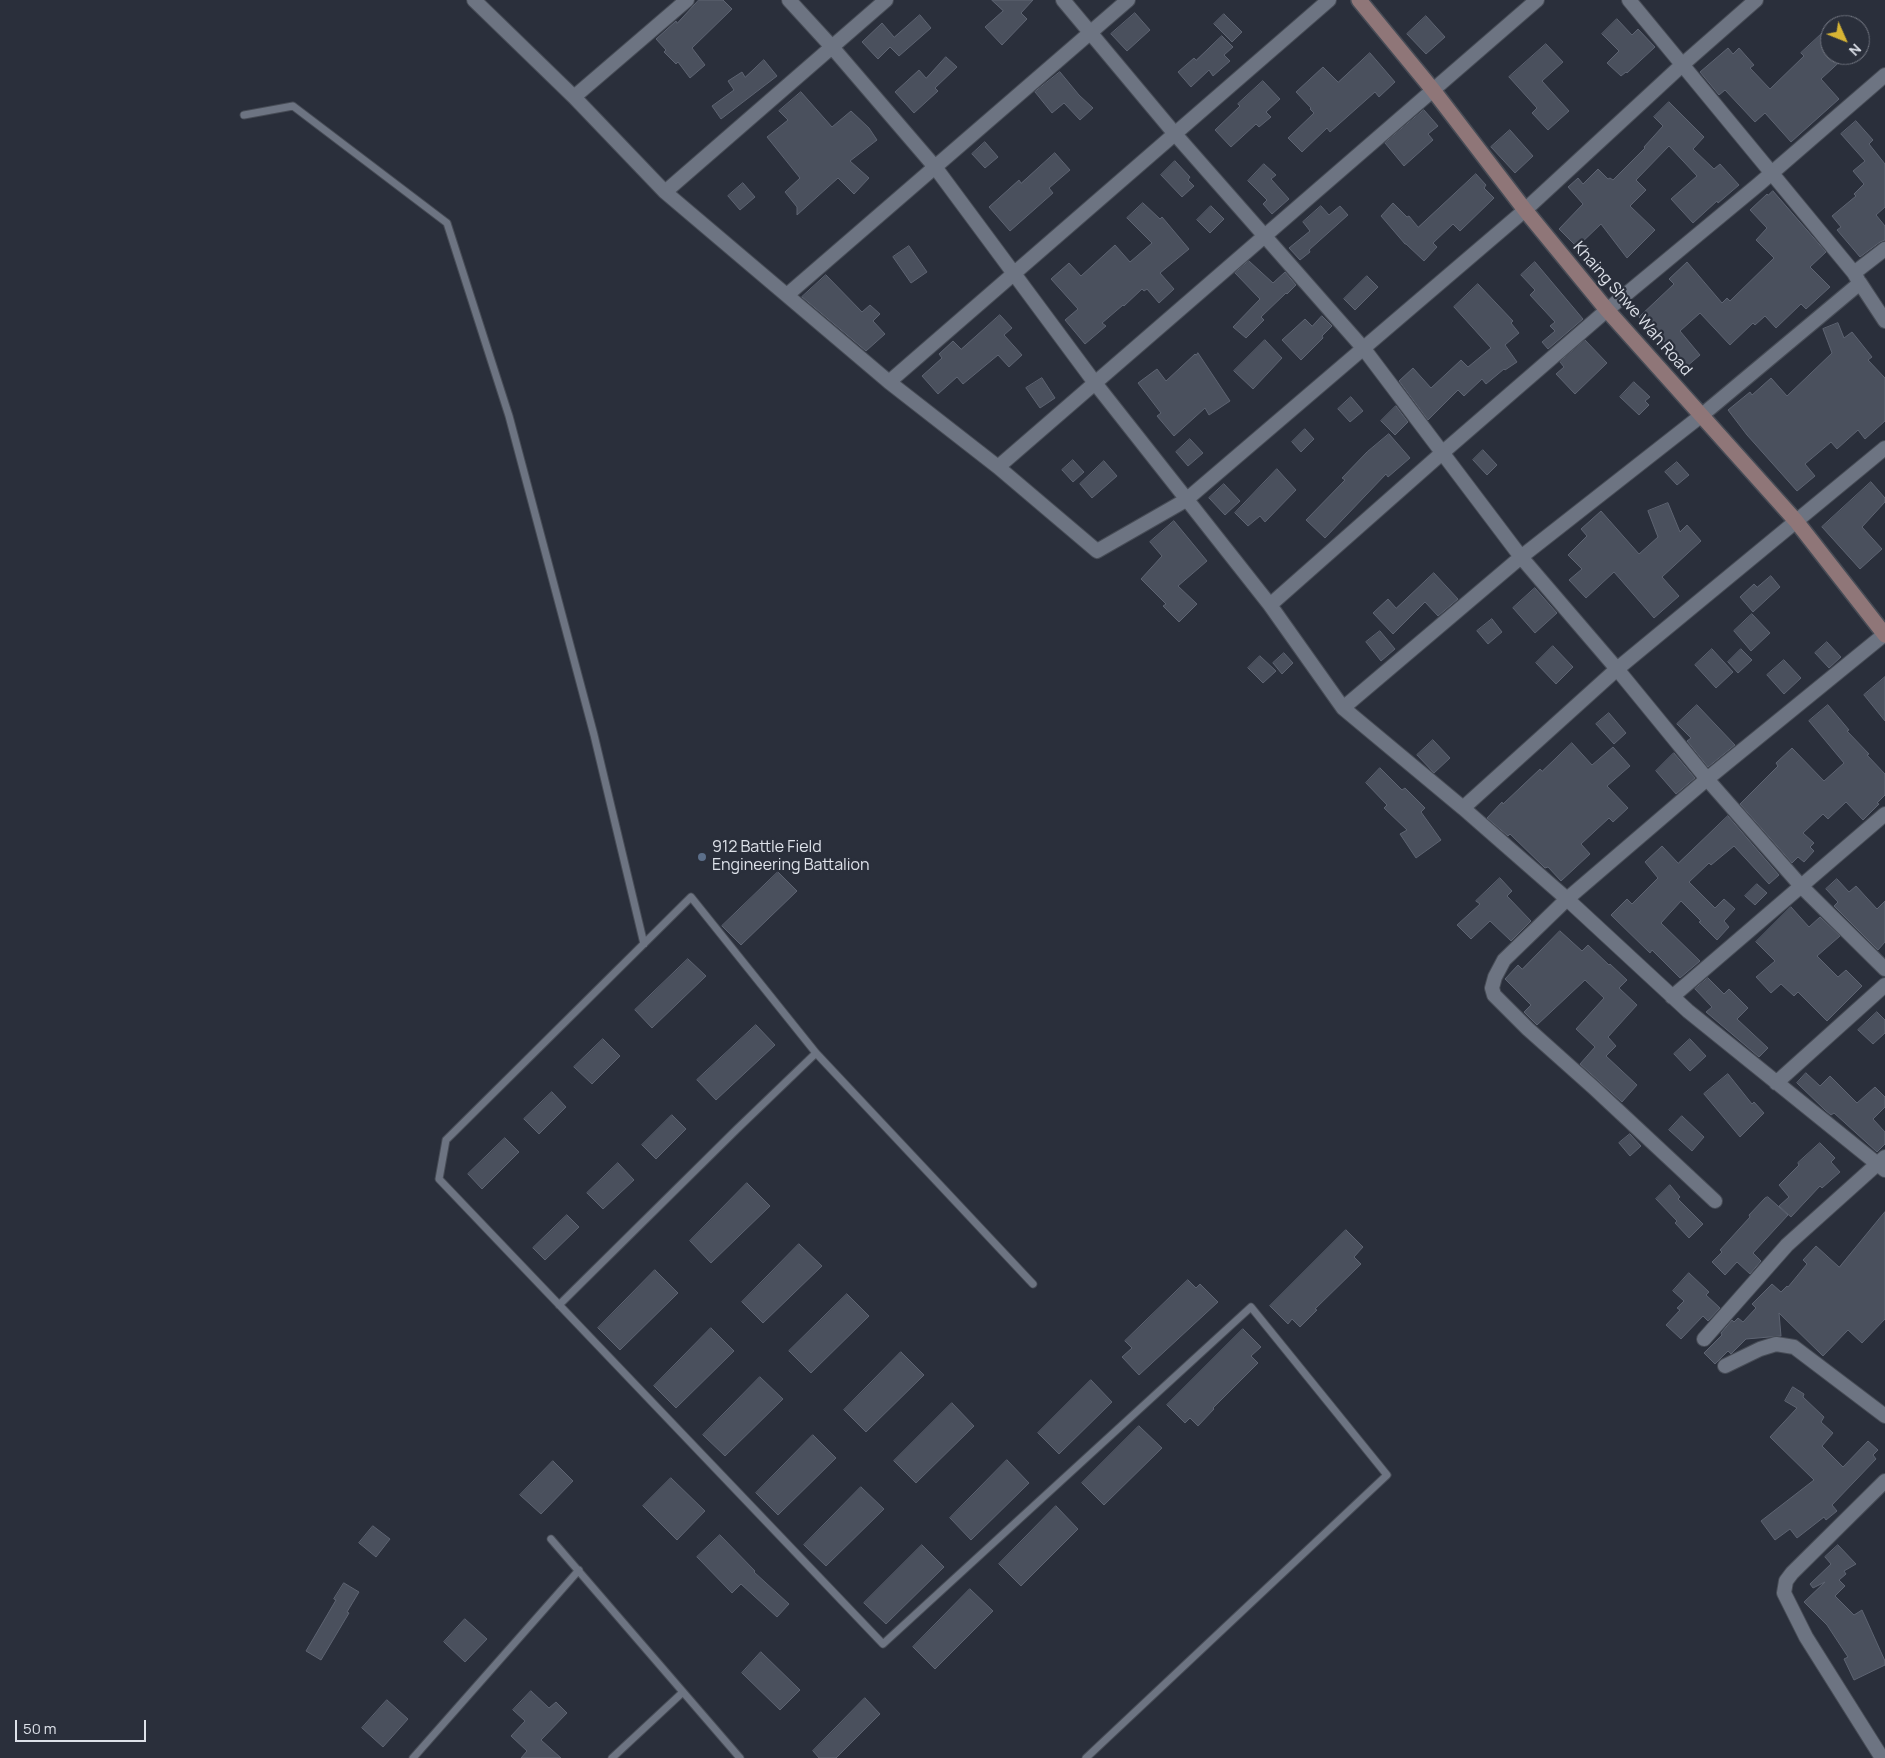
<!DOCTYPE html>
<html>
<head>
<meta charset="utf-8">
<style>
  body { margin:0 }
  #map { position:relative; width:1885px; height:1758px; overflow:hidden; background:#2a2f3b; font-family:Manrope,sans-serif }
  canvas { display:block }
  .north { position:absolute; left:1820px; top:15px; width:50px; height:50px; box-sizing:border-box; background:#2a2f3b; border:1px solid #727681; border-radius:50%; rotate:134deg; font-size:14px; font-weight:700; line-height:20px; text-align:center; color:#dde1e9 }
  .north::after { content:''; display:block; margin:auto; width:18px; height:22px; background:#d7b434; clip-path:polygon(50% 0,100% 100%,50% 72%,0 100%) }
  .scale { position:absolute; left:15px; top:1720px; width:131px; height:22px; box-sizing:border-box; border:2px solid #dde1e9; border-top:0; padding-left:6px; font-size:15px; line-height:18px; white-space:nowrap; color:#dde1e9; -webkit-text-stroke:4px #2a2f3b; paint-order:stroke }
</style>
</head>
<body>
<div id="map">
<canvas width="1885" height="1758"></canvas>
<div class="north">N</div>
<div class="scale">50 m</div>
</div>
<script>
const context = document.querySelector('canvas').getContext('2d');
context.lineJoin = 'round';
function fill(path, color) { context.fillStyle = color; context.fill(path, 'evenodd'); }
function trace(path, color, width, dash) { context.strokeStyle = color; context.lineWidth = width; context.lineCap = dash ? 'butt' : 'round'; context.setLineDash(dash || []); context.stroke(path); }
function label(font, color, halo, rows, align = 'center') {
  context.font = font + ' Manrope,sans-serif'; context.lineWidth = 4.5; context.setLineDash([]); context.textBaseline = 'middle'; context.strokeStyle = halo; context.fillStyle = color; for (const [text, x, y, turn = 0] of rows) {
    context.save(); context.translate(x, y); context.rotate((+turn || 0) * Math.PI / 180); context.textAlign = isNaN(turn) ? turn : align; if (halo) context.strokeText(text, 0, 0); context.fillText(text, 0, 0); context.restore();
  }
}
const building = new Path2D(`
  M699,0H723L732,9L692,48L705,65L690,78L678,62L676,64L664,52L666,50L656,39L676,21L677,23Z
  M992,0H1033L1021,13L1027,19L1002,45L985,27L1003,11Z
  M1135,13L1150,30L1127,51L1111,34Z
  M1224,14L1242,32L1232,42L1214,24Z
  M920,15L931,28L899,56L890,47L878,59L862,42L882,23L894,37Z
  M1426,16L1445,37L1426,54L1407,34Z
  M1617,19L1632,35L1638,29L1655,47L1627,73L1626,72L1621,76L1607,63L1619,51L1602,34Z
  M1830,26V55H1847L1821,79L1839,99L1791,142L1765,113L1755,122L1725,90L1719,95L1700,72L1728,48L1733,54L1739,48L1754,65L1750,68L1770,89L1804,56L1801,53Z
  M1222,36L1233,47L1224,55L1230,61L1213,76L1209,70L1191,87L1178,72L1194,58L1196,60Z
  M1546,44L1563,62L1542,81L1569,111L1548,130L1532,113L1537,108L1509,77Z
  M1370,53L1395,82L1379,97L1375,92L1330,132L1327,128L1302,152L1288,138L1314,113L1310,109L1311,108L1296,92L1323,67L1338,82Z
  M946,57L957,67L935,88L938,91L914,113L895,92L919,70L926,78Z
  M764,60L777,76L721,119L712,106L734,90L728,81L742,72L745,77Z
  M1060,72L1079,95L1093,108L1080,120L1064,103L1052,113L1035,92Z
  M1263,81L1280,99L1266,112L1271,117L1259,127L1256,124L1231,147L1215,130L1240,106L1238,104Z
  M801,92L832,127L851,111L869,128L877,140L850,161L869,178L854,194L838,178L797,215V207L785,192L800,178L767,137L788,120L779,111Z
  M1669,102L1704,137L1693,149L1714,169L1720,164L1739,185L1718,203L1717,201L1693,223L1671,199L1697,176L1669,146L1636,180L1646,190L1630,206L1655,230L1627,258L1601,224L1577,247L1559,229L1583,204L1568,187L1578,178L1583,184L1598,169L1608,179L1610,178L1613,180L1645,148L1644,147L1663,126L1654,117Z
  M1424,110L1438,126L1428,134L1433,140L1404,166L1385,143Z
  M1856,121L1873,140L1869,144L1885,164V207L1876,215L1885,226V240L1880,242L1860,257L1837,230L1841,227L1832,216L1856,196L1854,194L1864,184L1853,171L1865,161L1841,134Z
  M1510,130L1533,156L1515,173L1491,147Z
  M985,142L998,157L985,168L972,154Z
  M1055,153L1070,170L1049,188L1053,193L1010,231L989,207L1019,180L1021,183Z
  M1175,161L1190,177L1188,180L1194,186L1182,197L1161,175Z
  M1264,164L1276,175L1271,179L1289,199L1272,214L1263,204L1267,200L1248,181Z
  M1476,174L1486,185L1484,188L1494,198L1460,231L1453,224L1433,243L1437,247L1424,261L1406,244H1405L1381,216L1393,203L1407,217L1409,216L1418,227Z
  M743,183L755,197L740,210L728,196Z
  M1773,191L1826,252L1810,267L1830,287L1806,309L1801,304L1776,328L1765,316L1755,325L1753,323L1730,345L1700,313L1680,331L1700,355L1686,367L1657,333L1655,334L1639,317L1674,284L1669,279L1687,262L1722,303L1727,298L1730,301L1774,258L1756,240L1767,228L1750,210L1767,194L1768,195Z
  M1143,203L1160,219L1162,217L1189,249L1160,273L1174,289L1159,303L1147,289L1144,291L1142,289L1124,306L1123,305L1102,323L1106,326L1085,344L1065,320L1078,309L1051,279L1069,263L1081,276L1115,245L1130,262L1152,243L1127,218Z
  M1211,206L1224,219L1210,233L1197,220Z
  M1321,206L1329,215L1340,206L1348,215L1309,250L1310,252L1300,260L1289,248L1310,231L1303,222Z
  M909,246L927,272L911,283L893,257Z
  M1249,261L1273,283L1285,272L1296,285L1287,294L1286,293L1261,317L1264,320L1246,338L1233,327L1260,299L1235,273Z
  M1535,262L1583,319L1548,349L1542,342L1555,331L1550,326L1555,322L1530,295L1535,290L1521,275Z
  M826,275L862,312L870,305L880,314L873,321L885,334L866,351L802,297Z
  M1367,276L1378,287L1355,310L1344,299Z
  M1478,284L1513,321L1511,323L1519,333L1505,345L1517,362L1505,370L1504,369L1486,384L1482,379L1464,396L1458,390L1428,420L1399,381L1413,368L1431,388L1461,360L1468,367L1491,348L1454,307Z
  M1000,315L1012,328L1004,335L1022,355L1009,367L998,355L963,384L957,377L938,394L922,376L942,358L939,354L953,341L961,349Z
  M1322,316L1332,326L1322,336L1323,338L1301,360L1282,340L1305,319L1312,326Z
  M1838,323L1844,338L1852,332L1872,357L1868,360L1885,378V421L1865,439L1858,430L1837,449L1831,442L1805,464L1815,476L1797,491L1747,435L1728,410L1750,392L1752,395L1771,378L1787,396L1832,353L1823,329Z
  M1265,340L1282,358L1253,389L1234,371Z
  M1585,340L1607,363L1575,394L1556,374L1564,367L1560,362Z
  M1198,353L1230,401L1209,415L1205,408L1174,436L1157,416L1161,413L1138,383L1157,369L1166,381L1195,354L1196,355Z
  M1042,378L1055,398L1040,408L1026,388Z
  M1634,382L1650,397L1645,401L1649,405L1639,415L1620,397Z
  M1351,397L1363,411L1350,422L1338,409Z
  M1396,406L1408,422L1395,435L1381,421Z
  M1305,429L1314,439L1301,452L1292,442Z
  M1389,434L1410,458L1388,477L1386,474L1325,538L1306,520L1345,480L1342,478L1367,452Z
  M1190,439L1203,453L1188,466L1176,452Z
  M1483,450L1497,465L1487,475L1473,460Z
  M1073,460L1084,472L1073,482L1062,470Z
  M1104,461L1117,476L1092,498L1080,484Z
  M1677,462L1689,475L1677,485L1665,472Z
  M1277,469L1296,490L1265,522L1260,516L1248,526L1235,513Z
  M1871,482L1885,498V502L1862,527L1882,549L1860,569L1822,527Z
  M1224,484L1240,501L1225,515L1209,498Z
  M1668,503L1680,532L1687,525L1701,541L1662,577L1679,596L1654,618L1614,572L1586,598L1569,580L1582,569L1568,555L1587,536L1581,529L1601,511L1639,554L1658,537L1648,511Z
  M1174,521L1207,561L1178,586L1197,604L1179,622L1163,606L1166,604L1141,579L1162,556L1150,542Z
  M1434,573L1458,599L1438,616L1425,602L1393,634L1373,613L1388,599L1396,608Z
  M1771,576L1780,587L1753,612L1740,597L1754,584L1757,587Z
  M1535,588L1557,613L1535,633L1513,608Z
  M1752,614L1770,633L1751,651L1734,631Z
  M1492,619L1502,632L1488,644L1477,631Z
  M1380,631L1395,649L1381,661L1366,642Z
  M1827,642L1841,657L1829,668L1815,653Z
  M1553,646L1573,667L1556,684L1536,663Z
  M1712,649L1733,672L1716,688L1695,665Z
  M1741,649L1752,660L1738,673L1728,662Z
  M1284,653L1293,663L1282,674L1273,663Z
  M1260,656L1276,671L1263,683L1248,668Z
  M1784,660L1801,678L1784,694L1767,675Z
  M1885,677V721L1864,695Z
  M1697,705L1735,745L1708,767L1687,741L1691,738L1677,724Z
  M1828,705L1849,730L1847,731L1869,754L1867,755L1885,774V795L1877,803L1879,804L1863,820L1846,802L1828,819L1823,814L1803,833L1814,843L1810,847L1814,851L1804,862L1798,857L1792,863L1740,804L1778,766L1776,763L1792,748L1824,781L1844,763L1809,721Z
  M1609,713L1626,733L1614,744L1596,724Z
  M1433,740L1450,758L1434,773L1417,755Z
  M1572,743L1592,765L1613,747L1630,766L1607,786L1628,808L1613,822L1609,818L1581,844L1590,854L1561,881L1548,867L1545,868L1510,834L1508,836L1487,818L1502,802L1503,804L1540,769L1542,771Z
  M1674,753L1695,778L1676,794L1656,771Z
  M1380,768L1402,790L1405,788L1425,808L1421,812L1441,840L1416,858L1400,834L1407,830L1384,808L1387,805L1366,783Z
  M1728,816L1779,875L1769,884L1734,846L1711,865L1709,863L1689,882L1715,908L1724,899L1735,909L1724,921L1729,927L1717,940L1699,922L1701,921L1681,901L1661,923L1700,961L1680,978L1652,950L1650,953L1611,915L1627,899L1632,904L1658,878L1645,862L1662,846L1678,863Z
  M778,872L797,891L741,945L722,926Z
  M1500,878L1512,891L1507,896L1531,921L1511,941L1490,921L1471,939L1457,925L1480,904L1476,901Z
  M1837,879L1849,892L1856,886L1877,909L1885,901V942L1878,950L1834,906L1838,902L1826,889Z
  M1757,884L1767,893L1755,905L1745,896Z
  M1791,907L1809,927L1820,917L1840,936L1817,956L1838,977L1846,970L1862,986L1827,1021L1798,992L1794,996L1781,984L1771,993L1756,977L1775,961L1756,942Z
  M1560,931L1582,951L1588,945L1609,965L1610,964L1627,980L1619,988L1637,1005L1608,1037L1616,1046L1606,1056L1637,1085L1622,1102L1580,1064L1595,1047L1576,1029L1604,998L1585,980L1537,1025L1524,1012L1531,1005L1505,979L1518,965L1522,969Z
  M688,959L706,976L652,1028L635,1010Z
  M1708,978L1724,994L1729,989L1748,1008L1737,1019L1768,1048L1759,1057L1706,1012L1712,1007L1695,989Z
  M1877,1012L1885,1020V1033L1873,1044L1858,1030Z
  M756,1025L775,1045L716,1100L697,1080Z
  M603,1039L620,1056L592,1084L574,1067Z
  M1690,1039L1706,1056L1690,1071L1674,1054Z
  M1806,1073L1820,1086L1830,1076L1857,1103L1875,1087L1885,1097V1107L1873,1119L1885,1132V1144L1877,1152L1834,1113L1831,1115L1825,1110L1797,1083Z
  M1728,1074L1752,1104L1754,1102L1764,1113L1740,1137L1704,1094Z
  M552,1092L566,1107L539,1134L524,1119Z
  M672,1115L686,1129L656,1159L642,1145Z
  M1682,1116L1704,1137L1692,1151L1669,1130Z
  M1630,1134L1641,1146L1630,1156L1619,1143Z
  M505,1138L519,1152L482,1189L468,1174Z
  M1820,1143L1835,1158L1831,1162L1840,1172L1822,1188L1820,1186L1791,1217L1779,1206L1789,1197L1779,1185L1799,1165L1798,1163Z
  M618,1163L634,1180L603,1209L587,1193Z
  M747,1183L770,1206L711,1263L690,1241Z
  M1670,1185L1680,1197L1678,1199L1703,1224L1689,1238L1675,1223L1677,1221L1656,1199Z
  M1768,1197L1788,1215L1753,1253L1761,1261L1750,1274L1737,1262L1725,1275L1712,1262L1722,1252L1720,1250L1750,1217L1749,1215L1765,1198Z
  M1885,1212V1319L1862,1343L1848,1330L1823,1356L1779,1313L1781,1336L1746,1339L1731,1354L1728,1351L1715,1364L1704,1353L1722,1335L1721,1333L1732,1320L1734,1322L1738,1318L1743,1322L1756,1308L1752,1304L1772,1284L1781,1292L1787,1286L1788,1287L1807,1264L1803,1260L1816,1246L1839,1267Z
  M567,1215L579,1227L545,1260L533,1248Z
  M1346,1230L1363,1247L1354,1257L1361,1264L1315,1309L1317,1310L1300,1327L1292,1319L1288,1324L1270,1306Z
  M799,1244L822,1266L763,1323L742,1302Z
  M655,1270L678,1293L620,1350L598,1328Z
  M1689,1273L1709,1292L1706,1295L1720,1308L1708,1321L1703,1316L1681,1339L1666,1325L1680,1310L1677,1308L1684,1301L1673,1291Z
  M1188,1280L1196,1288L1200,1284L1218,1302L1139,1375L1122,1357L1132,1348L1125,1341Z
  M847,1294L869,1316L811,1373L789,1351Z
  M711,1328L734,1351L676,1408L654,1386Z
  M1243,1329L1261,1347L1251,1356L1258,1363L1213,1408L1214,1409L1198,1426L1190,1418L1185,1423L1167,1405Z
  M901,1352L924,1375L866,1432L844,1410Z
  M760,1377L783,1399L725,1456L703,1435Z
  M1091,1380L1112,1402L1059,1454L1038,1433Z
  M1793,1387L1804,1394L1803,1397L1824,1417L1821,1422L1833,1433L1822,1446L1843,1467L1868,1441L1878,1450L1873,1455L1876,1459L1832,1505L1837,1511L1826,1520L1824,1517L1797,1538L1790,1529L1775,1540L1761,1521L1814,1480L1770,1437L1797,1408L1785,1401Z
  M952,1403L974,1426L916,1483L894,1461Z
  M1139,1426L1162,1448L1104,1505L1082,1483Z
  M813,1435L836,1458L778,1515L756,1493Z
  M1007,1460L1029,1483L971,1540L950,1518Z
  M553,1461L573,1481L541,1514L520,1495Z
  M671,1478L705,1511L677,1540L643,1506Z
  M861,1487L884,1509L826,1566L804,1545Z
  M1056,1506L1078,1529L1021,1586L999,1564Z
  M373,1526L390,1539L376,1557L359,1543Z
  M720,1535L755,1571L754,1572L789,1604L777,1617L741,1584L732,1593L697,1557Z
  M922,1545L944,1567L886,1624L864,1603Z
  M1838,1545L1856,1564L1844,1571L1846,1574L1839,1580L1845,1586L1835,1596L1854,1615L1862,1610L1885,1661V1665L1854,1680L1844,1659L1848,1657L1827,1625L1804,1602L1825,1582L1813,1588L1810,1584L1831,1564L1825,1557Z
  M344,1583L359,1592L347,1612L349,1613L321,1660L306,1651L336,1600L334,1599Z
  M970,1589L993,1611L935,1669L913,1647Z
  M465,1619L487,1639L465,1662L444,1642Z
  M761,1652L800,1690L780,1710L742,1673Z
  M531,1691L549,1708L556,1702L567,1713L541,1740L561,1758H521L527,1751L511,1736L525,1721L513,1710Z
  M865,1698L880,1714L836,1758H819L813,1751Z
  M387,1700L408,1719L383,1747L362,1728Z`);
const lane = new Path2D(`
  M244,115L293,106L447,223L509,416L594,735L644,944
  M1033,1284L816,1053L691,897L446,1140L439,1179L883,1644L1251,1307L1387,1475L1086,1758
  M559,1305L737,1129L816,1053
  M551,1539L740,1758
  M413,1758L579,1570
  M612,1758L683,1692`);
const street = new Path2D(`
  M474,0L574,97L665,192L889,382L998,467L1097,551L1186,500L1525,210L1682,65L1756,0
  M789,0L832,47L935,167L1095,383L1270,605L1343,708L1463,808L1567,899L1688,1011L1885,1170
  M1063,0L1175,134L1364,349L1521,557L1617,669L1707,779L1801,886L1885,969
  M1629,0L1854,273
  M574,97L687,0
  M665,192L886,0
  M1858,280L1854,273L1885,249
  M787,295L1128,0
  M889,382L1329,0
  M998,467L1537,0
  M1270,605L1442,453L1607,310L1759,184L1885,75
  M1343,708L1521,557L1702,415L1860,283L1885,321
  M1463,808L1617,669L1885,448
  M1672,997L1885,814
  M1776,1083L1885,985
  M1715,1201L1594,1088L1528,1029L1494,995L1492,988L1495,977L1504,960L1567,899L1707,779L1885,634
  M1704,1339L1787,1245L1885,1157
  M1725,1366L1760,1349L1776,1344L1794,1347L1885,1416
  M1882,1758L1806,1637L1784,1593L1786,1581L1792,1573L1885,1481`);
const secondary = new Path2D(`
  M1359,0L1433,90L1525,210L1607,310L1796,521L1885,635`);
const markers = [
  [702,857,5,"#5c6f8a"]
];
const streetNames = [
  ["Khaing Shwe Wah Road",1632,309,49]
];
const poiNames = [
  ["912 Battle Field",712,848],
  ["Engineering Battalion",712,866]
];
fill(building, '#4a505d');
trace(building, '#5e6472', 1);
trace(lane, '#474c56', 9);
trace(street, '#474c56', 16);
trace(secondary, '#474c56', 18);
trace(lane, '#6d7482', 7);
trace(street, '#6d7482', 14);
trace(secondary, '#8f7678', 15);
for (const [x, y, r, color] of markers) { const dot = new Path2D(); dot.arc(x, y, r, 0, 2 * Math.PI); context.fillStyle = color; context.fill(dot); trace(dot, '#2a2f3b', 2); }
label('16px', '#dde1e9', '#2a2f3b', streetNames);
label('16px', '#dde1e9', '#2a2f3b', poiNames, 'left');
</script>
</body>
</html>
